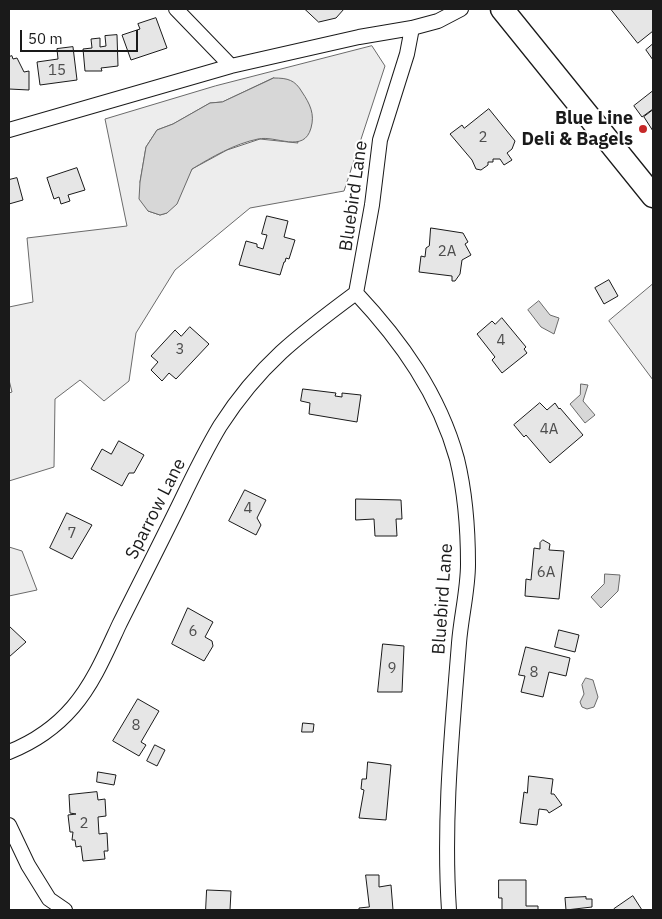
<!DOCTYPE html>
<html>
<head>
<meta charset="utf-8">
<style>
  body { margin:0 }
  #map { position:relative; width:662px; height:919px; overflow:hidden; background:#fff; font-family:"IBM Plex Sans",sans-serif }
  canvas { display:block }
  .frame { position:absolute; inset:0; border:10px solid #1a1a1a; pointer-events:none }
  .scale { position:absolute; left:20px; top:30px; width:118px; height:22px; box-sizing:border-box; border:2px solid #1a1a1a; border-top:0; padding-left:6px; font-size:15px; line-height:18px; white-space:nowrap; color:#1a1a1a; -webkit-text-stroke:4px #fff; paint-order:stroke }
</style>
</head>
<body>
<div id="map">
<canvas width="662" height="919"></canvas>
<div class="frame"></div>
<div class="scale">50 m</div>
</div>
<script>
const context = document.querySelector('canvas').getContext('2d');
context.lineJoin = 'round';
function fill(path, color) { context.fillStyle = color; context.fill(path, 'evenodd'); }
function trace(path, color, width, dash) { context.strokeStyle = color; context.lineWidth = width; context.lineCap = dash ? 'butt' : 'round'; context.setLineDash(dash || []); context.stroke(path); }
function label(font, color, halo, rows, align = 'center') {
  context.font = font + ' "IBM Plex Sans",sans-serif'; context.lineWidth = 4; context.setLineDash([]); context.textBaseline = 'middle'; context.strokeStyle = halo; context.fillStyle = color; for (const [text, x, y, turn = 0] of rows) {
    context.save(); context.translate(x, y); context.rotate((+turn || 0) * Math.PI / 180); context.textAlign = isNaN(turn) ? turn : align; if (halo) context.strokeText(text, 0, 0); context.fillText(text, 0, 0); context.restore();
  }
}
const built = new Path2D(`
  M372,46L385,66L344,191L250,208L175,270L136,333L129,381L104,401L80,380L55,399L54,467L9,481V393L12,392L9,380V307L33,302L27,238L127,226L105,119L215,86ZM274,78L298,143L260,139L227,150L192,169L167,213L160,215L148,211L140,182L146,147L157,130L173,124L210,103L222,102Z
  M653,284V380L609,321Z
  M9,547L22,551L37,590L9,596Z`);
const water = new Path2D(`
  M274,78C288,78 295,80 302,92C310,104 315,114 311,128C304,154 276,135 258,139C234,144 212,157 192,169L177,204L167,213L160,215L148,211L139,199L140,182L146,147L157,130L173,124L210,103L222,102Z
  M539,301L550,315L559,318L554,334L541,327L528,310Z
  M581,384L588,385L583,401L595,415L585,423L570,404L580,395Z
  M605,574L620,575L618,591L601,608L591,597L604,584Z
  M586,678L593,680L598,697L594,707L587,709L582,707L580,702L584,694L582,685Z`);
const building = new Path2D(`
  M305,9H344L336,18L319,22Z
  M611,9H653V31L638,43Z
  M156,18L167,48L131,60L122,35L140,29L138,24Z
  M117,35L118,66L101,68L102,71H85L83,49L92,48L91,39L100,38V47L106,46L105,36Z
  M653,44V60L646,50Z
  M73,47L77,80L40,85L37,62L58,59L57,49Z
  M12,56L13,59L17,58L24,72L29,71V90L9,89V57Z
  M653,91V109L642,117L634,106Z
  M489,109L515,141L512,149L507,153L512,160L504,165L500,159H493V162H488V165L481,170L476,169L472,160L450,134L462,125L464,128Z
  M653,110V131L644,117Z
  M77,168L85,190L68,195L70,201L61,204L59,197L54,199L47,178Z
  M17,178L23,200L9,204V180Z
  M267,216L288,221L284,237L295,240L289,259L286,258L285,262H284L280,275L239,265L246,241L257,244V247L263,249L267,235L262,234Z
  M431,228L463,233L468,242L465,244L471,255L462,260L460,274L455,281H452V276L419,272L421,256L425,257L426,248L429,246Z
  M609,280L618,296L604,304L595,288Z
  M502,318L526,347L524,349L527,353L502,373L492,360L495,357L477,334L492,321L495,324Z
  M190,327L209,344L176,379L169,373L162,381L151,370L158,362L151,356L175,330L181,336Z
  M303,389L336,393L335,396L342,397V393L361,395L357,422L309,414L310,403L301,401Z
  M540,403L547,410L555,403L559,409L560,408L583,435L550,463L526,435L524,437L514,425Z
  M119,441L144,455L134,473H129L122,486L91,469L102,449L111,454Z
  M245,490L266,500L257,518L261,525L256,535L229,521Z
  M356,499L401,500L402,519H396L397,536H375L374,519L356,520Z
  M67,513L92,525L72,559L50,548Z
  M543,540L550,544L549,550L564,551L559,599L525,596L526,579L531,580L534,548L540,549V543Z
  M188,608L213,622L205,637L212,641L213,646L204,661L172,644Z
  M9,626L26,642L9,657Z
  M559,630L579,635L575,652L555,647Z
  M383,644L404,646L402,692H378Z
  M526,647L570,658L566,676L549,672L543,697L521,692L525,676L519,675Z
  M138,699L159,711L141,742L146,745L139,756L113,741Z
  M303,723L314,724L313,732H302Z
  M155,745L165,750L157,766L147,761Z
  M368,762L391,765L386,820L359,818L364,790L361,789L362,779H366Z
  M98,772L116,775L114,785L97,782Z
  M529,776L553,779L551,794H554L562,805L549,813L547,810L539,809L537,825L520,823L524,792L527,793Z
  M97,792L98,800L105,799L106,816L98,817L99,834L107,833L108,851H104L105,859L83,861L81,846L76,847L75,840H72L73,832H70L68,815L76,814L70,813L69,795Z
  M366,875H379V887L391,885L393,910H359V908L369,907Z
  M499,880H526V906H538V910H502V898H499Z
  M207,890L231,891L230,910H206Z
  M633,896L642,910H614V909Z
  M586,897V899H592V907L566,910L565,898Z`);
const street = new Path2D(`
  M176,9L231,66
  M412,28L407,54L380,140L372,205L356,293C401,341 439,394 457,459C465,492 468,530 468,564C468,590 461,617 459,643C452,732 443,821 449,910
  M9,130L231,66L359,37L412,28L438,21L461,9
  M9,752C34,742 55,728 73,707C93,684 106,653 119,625C139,585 160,544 180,503C192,478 205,451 220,426C260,364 298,336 356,293
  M9,825L28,865L49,899L65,910`);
const primary = new Path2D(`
  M502,9L653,196`);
const markers = [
  [643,129,5,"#c62828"]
];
const numberNames = [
  ["15",57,71],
  ["2",483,138],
  ["2A",447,252],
  ["4",501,341],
  ["3",180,350],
  ["4A",549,430],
  ["4",248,509],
  ["7",72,534],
  ["6A",546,573],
  ["6",193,632],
  ["9",392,669],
  ["8",534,673],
  ["8",136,726],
  ["2",84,824]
];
const poiNames = [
  ["Blue Line",633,119],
  ["Deli & Bagels",633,140]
];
const streetNames = [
  ["Bluebird Lane",354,196,-82],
  ["Sparrow Lane",156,509,-63],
  ["Bluebird Lane",443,599,-86]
];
fill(built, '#ededed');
trace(built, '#6a6a6a', 1);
fill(water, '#d7d7d7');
trace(water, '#6a6a6a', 1);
fill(building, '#e6e6e6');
trace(building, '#1a1a1a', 1);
trace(street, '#1a1a1a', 16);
trace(primary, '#1a1a1a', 25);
trace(street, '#fff', 14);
trace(primary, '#fff', 22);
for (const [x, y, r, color] of markers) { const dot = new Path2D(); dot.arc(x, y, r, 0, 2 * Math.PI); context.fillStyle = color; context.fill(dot); trace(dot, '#fff', 2); }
label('15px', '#4d4d4d', null, numberNames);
label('bold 18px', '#1a1a1a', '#fff', poiNames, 'right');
label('18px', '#1a1a1a', '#fff', streetNames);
</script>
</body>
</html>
